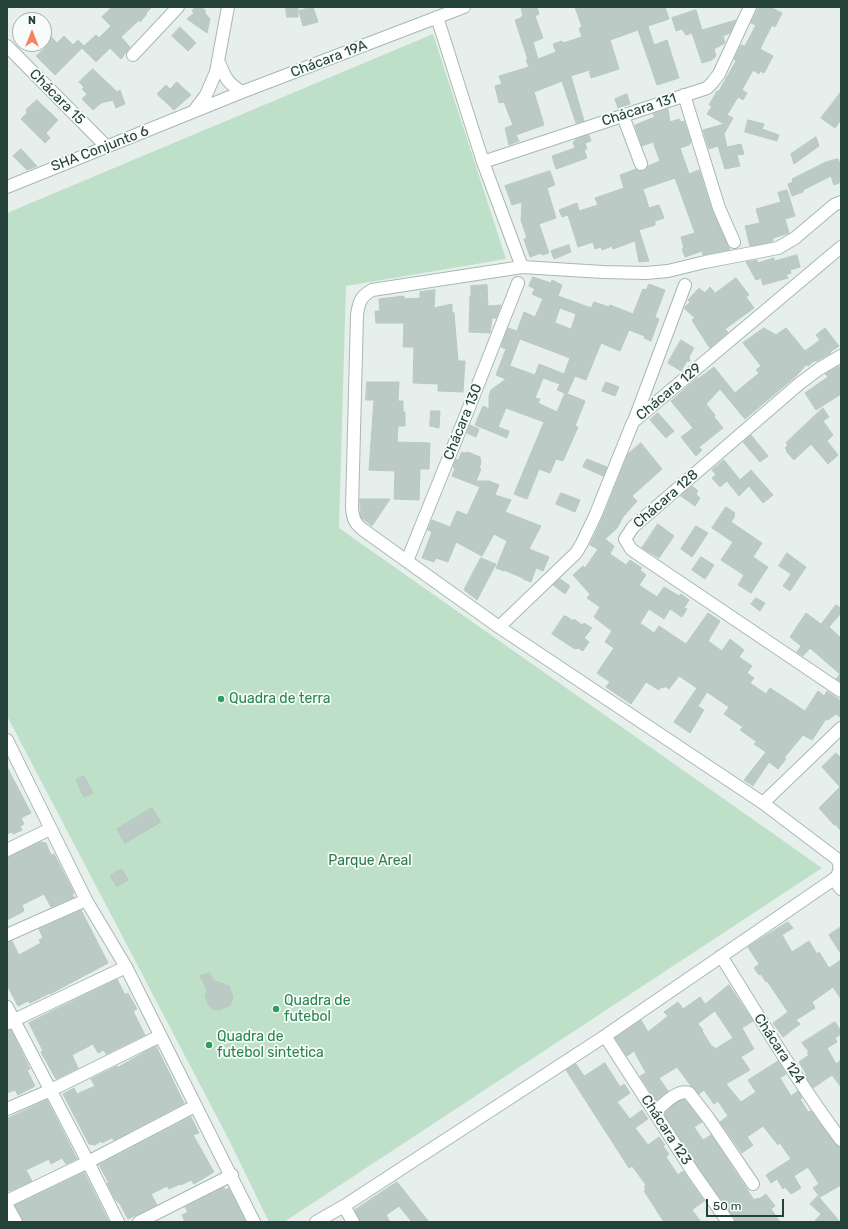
<!DOCTYPE html>
<html>
<head>
<meta charset="utf-8">
<style>
  body { margin:0 }
  #map { position:relative; width:848px; height:1229px; overflow:hidden; background:#e6efeb; font-family:Rubik,sans-serif }
  canvas { display:block }
  .frame { position:absolute; inset:0; border:8px solid #24423a; pointer-events:none }
  .north { position:absolute; left:12px; top:12px; width:40px; height:40px; box-sizing:border-box; background:#f7fbf9; border:1px solid #a3b1ad; border-radius:50%; rotate:0deg; font-size:11px; font-weight:700; line-height:16px; text-align:center; color:#24423a }
  .north::after { content:''; display:block; margin:auto; width:14px; height:18px; background:#f4845f; clip-path:polygon(50% 0,100% 100%,50% 72%,0 100%) }
  .scale { position:absolute; left:706px; top:1199px; width:78px; height:18px; box-sizing:border-box; border:2px solid #24423a; border-top:0; padding-left:5px; font-size:12px; line-height:14px; white-space:nowrap; color:#24423a; -webkit-text-stroke:3px #f7fbf9; paint-order:stroke }
</style>
</head>
<body>
<div id="map">
<canvas width="848" height="1229"></canvas>
<div class="frame"></div>
<div class="north">N</div>
<div class="scale">50 m</div>
</div>
<script>
const context = document.querySelector('canvas').getContext('2d');
context.lineJoin = 'round';
function fill(path, color) { context.fillStyle = color; context.fill(path, 'evenodd'); }
function trace(path, color, width, dash) { context.strokeStyle = color; context.lineWidth = width; context.lineCap = dash ? 'butt' : 'round'; context.setLineDash(dash || []); context.stroke(path); }
function label(font, color, halo, rows, align = 'center') {
  context.font = font + ' Rubik,sans-serif'; context.lineWidth = 3.5; context.setLineDash([]); context.textBaseline = 'middle'; context.strokeStyle = halo; context.fillStyle = color; for (const [text, x, y, turn = 0] of rows) {
    context.save(); context.translate(x, y); context.rotate((+turn || 0) * Math.PI / 180); context.textAlign = isNaN(turn) ? turn : align; if (halo) context.strokeText(text, 0, 0); context.fillText(text, 0, 0); context.restore();
  }
}
const green = new Path2D(`
  M433,34L506,259L346,286L339,528L822,868L284,1222H269L229,1140L7,716V213Z`);
const building = new Path2D(`
  M112,7H152L146,13L147,14L140,22L139,20L121,37L130,47L121,59L110,48L96,62L82,48L55,75L36,56L46,47H44V29L57,43L64,36L73,45L78,40L84,46L96,35L99,38L111,26L102,17Z
  M196,7H201L206,11L204,12L210,19L207,33L187,19L194,13L192,11Z
  M313,7L318,22L303,26L299,11Z
  M526,7H537L539,14L535,16L543,38L533,42L538,59L556,52L553,44L562,41L563,43L582,37L579,28L582,27L575,7H665L669,19L648,26L654,45L667,40L679,78L657,85L638,30L610,40L619,69L591,78L589,70L571,76L584,121L576,123L562,81L534,92L544,125L516,135L519,141L509,145L505,128L513,125L504,102L499,103L495,86L502,84L499,76L529,67L526,60H528L515,20L521,18V17L523,16L521,9Z
  M759,7H770L782,13L775,27L772,25L760,49L773,56L764,73L760,71L759,74L753,70L742,90L747,93L743,100L738,97L727,115L733,118L724,134L727,147L741,144L744,154L737,155L740,166L725,169L718,146L709,149L703,130L724,124L707,114L712,106L709,105L717,91H719L736,61L734,59L741,45L745,46L756,25L751,23Z
  M286,8H298V17H287Z
  M696,10L702,30L736,20L730,33L723,36L725,43L714,49L716,56L712,60L702,63L692,33L686,35L682,29L676,31L672,18Z
  M180,27L196,43L188,51L172,36Z
  M93,69L117,92L120,90L125,104L116,108L113,100L101,103L93,110L82,99L87,94L82,89L84,87L79,82Z
  M177,82L191,95L174,110L157,94L166,85L170,89Z
  M841,92V120L835,128L821,118Z
  M627,94L630,104L618,108L615,99Z
  M37,100L58,120L46,133L50,138L45,143L21,119L27,113L26,110Z
  M668,109L670,122L679,119L681,122L684,121L691,142L689,145L680,148L689,174L699,170L712,210L730,250L703,255L702,251L685,257L682,249H684L681,237L695,233L675,178L643,189L649,208L659,205L664,218L655,221V225L639,230L649,261L639,262L635,241L613,249L612,246L602,250L601,247L595,249L593,242L578,247L568,215L562,217L559,210L577,203L579,211L598,205L595,198L624,188L620,175L636,169L639,171H643L647,169L648,166L660,161L653,142L642,146L635,125L655,117L653,114Z
  M748,120L764,124L762,129L779,135L777,141L745,132Z
  M589,135L591,141L585,143L587,149L584,150L587,158L556,169L552,156L575,148L573,142L576,140V139Z
  M816,137L819,146L794,164L791,154Z
  M21,149L37,166L27,170L13,156Z
  M838,159L841,166V182L834,185L831,176L803,190V192L792,196L788,184L793,182L792,179L826,162Z
  M550,171L555,185L547,188L556,218L539,224L549,253L542,255L541,253L530,257L524,239L527,238L521,220L522,202L512,205L505,186Z
  M787,190L795,216L785,219L789,233L773,238V241L771,242L750,246L745,226L760,223L756,209L781,202L778,193Z
  M569,245L571,252L554,259L551,251Z
  M797,255L800,267L790,270L791,273L786,275L788,278L763,285L761,278L756,280L746,262L757,260L758,263L774,258V261Z
  M533,277L551,283L552,280L562,285L558,296L591,308L594,302L609,307L610,305L633,314L643,289L646,290L649,284L665,290L655,317L659,319L651,341L644,338L645,336L629,330L620,351L601,343L586,380L575,376L567,394L557,390L560,384L543,378L535,398L540,399L538,403L557,412L565,393L585,401L575,426L578,427L563,461L556,459L550,473L539,469L527,499L514,494L544,422L506,408L498,427L509,431L507,438L475,425L483,406L489,409V396L491,390L506,379L496,375L506,349L501,347L508,328L517,331L524,312L535,317L543,299L532,294L535,289L529,286ZM560,308L576,314L571,329L555,323ZM520,339L570,358L564,374L539,364L535,375L510,366Z
  M736,278L749,295L746,297L754,308L725,329L728,332L711,347H709L692,320L695,318L685,309V307L690,302L688,300L699,288L705,293L710,287L715,293Z
  M487,285L488,306L501,305L496,318H492L490,333L469,332L470,296H471V286Z
  M435,290L434,308L452,304V312L454,313L458,361H465L463,392L438,391V384L413,383L414,347H403L404,323H376L375,311H380L379,299L404,296V299L420,298V292Z
  M764,328L776,335L786,328L805,351L820,340L816,335L825,328L839,346L830,352L831,353L817,361H814L808,366L807,364L796,376L745,419L720,389L706,404L715,415L714,417L723,428L699,447L702,450L696,456L681,437L693,428L671,401L697,378L698,379L714,367L735,393L759,373L756,370L761,366L743,343Z
  M681,340L694,348L689,357L690,361H687L681,371L668,363Z
  M839,366L841,369V394L816,410L805,393L828,377L825,374Z
  M367,382H399L398,401H403V412H405V426H398L397,442L430,443L429,469H420V471L419,500L394,499L395,471L369,470L374,400H366Z
  M606,382L619,387L615,396L602,391Z
  M823,408L829,417L823,421L833,435L827,441L838,455L828,464L811,444L794,460L786,451L787,450L785,448L788,445L786,443Z
  M431,411H440L439,428L430,426Z
  M658,413L674,431L666,438L650,420Z
  M470,425L479,429L476,437L467,433Z
  M751,435L768,456L760,462L743,442Z
  M641,443L662,469L632,496L637,501L623,517L617,528L605,539L614,546L610,554L626,565L630,560L642,568L640,570L646,575L639,585L657,597L664,587L679,596L681,594L689,600L684,608L687,609L682,617L670,609L664,619L649,609L640,623L654,633L659,626L686,644L708,613L720,621L708,641L722,651L730,639L744,650L739,657L752,666L747,673L754,678L750,683L766,694L770,688L805,711L818,691L824,696L827,691L841,701V718L836,714L828,720L826,719L812,740L803,735L784,758L786,759L778,769L769,762L753,786L744,780L766,752L754,744L757,742L740,730L743,727L724,714L729,707L707,692L698,706L704,710L690,733L674,722L697,688L679,676L669,689L665,686L664,688L661,687L659,690L646,682L631,704L606,687L610,682L597,673L614,648L605,642L612,631L594,617L600,607L587,598L590,594L573,575L583,566L585,568L598,549L590,545L602,519L628,454Z
  M462,452L465,453L468,452L480,457L481,463L479,468L481,469L476,481H489L499,485L495,495L511,500L505,512L541,526L529,549L549,557L543,571L536,568L531,582L523,579V578L504,570V571L496,568L507,541L494,534L482,556L456,542L448,562L436,558L434,562L422,558L432,532L428,530L432,520L450,527L457,511L467,515L480,487L452,476L455,468L453,467L456,459L458,460Z
  M587,459L607,467L603,476L583,467Z
  M724,460L740,480L751,470L773,495L763,503L749,486L739,496L727,481L720,487L712,478L716,475L712,470Z
  M692,486L698,491L696,494L700,498L695,506L681,496Z
  M561,493L580,500L575,512L556,504Z
  M360,499H390L372,526L361,517Z
  M726,507L735,513L734,515L735,516L731,522L762,543L753,557L768,567L751,593L738,585L744,575L721,560L733,542L712,528Z
  M658,524L674,536L659,558L642,548Z
  M696,526L708,533L692,557L681,549Z
  M787,553L806,567L790,591L783,586L791,574L779,566Z
  M701,557L714,565L705,579L692,570Z
  M481,558L496,564L477,600L464,590Z
  M560,579L570,586L565,594L553,585Z
  M756,598L765,603L760,611L751,604Z
  M836,605L841,608V613L829,627L841,638V682L836,679L840,674L810,648L803,656L797,652L801,646L790,637L806,613L821,624Z
  M564,616H566L573,621L574,619L582,625L584,623L592,628L584,638L589,642L583,651L578,648L575,649L552,634Z
  M836,753L841,758V831L835,824L834,825L819,808L840,787L822,767Z
  M7,767L31,813L21,818L24,824L20,826L22,830L13,834L12,832L7,834Z
  M84,776L93,793L84,797L76,780Z
  M152,808L161,822L125,843L117,829Z
  M41,842L46,843L51,855L54,854L74,893L72,894L74,897L51,907L44,894L22,905L24,911L7,920V857Z
  M122,869L128,880L117,887L110,876Z
  M81,910L108,963L50,994V993L30,1003L28,1001L18,1006L7,985V942L12,941L19,955L41,943L39,940L43,938L39,929Z
  M788,922L793,928L782,935L792,952L809,941L817,954L819,952L829,968L841,960V999L833,987L812,1002L815,1008L796,1020L800,1024L783,1037L773,1023L788,1012L767,981L766,982L761,974L759,975L754,968L759,964L748,947Z
  M841,927V954L829,935Z
  M210,973L213,980L229,986L233,997L230,1005L219,1010L213,1009L209,1006L205,996L207,990L200,976Z
  M117,979L125,995L128,993L137,1009L133,1011L145,1035L106,1054L104,1050L98,1053L93,1044L72,1055L78,1068L56,1079L41,1052L43,1051L29,1023Z
  M729,985L753,1021L742,1028L754,1049L741,1057L750,1070L726,1084L741,1102L756,1092L748,1080L778,1061L786,1074L780,1078L791,1096L798,1091L802,1098L800,1099L808,1112L811,1111L835,1144L841,1147V1185L820,1197L813,1188L819,1184L808,1167L794,1176L801,1188L791,1194L785,1187L783,1189L777,1179L771,1183L766,1175L791,1159L780,1143L778,1145L763,1126L747,1137L753,1145L742,1153L720,1122L728,1116L718,1101L714,1104L704,1090L699,1094L691,1086L677,1067L659,1078L668,1091L656,1101L640,1076L646,1073L634,1051L627,1056L615,1038L641,1020L648,1032L668,1016L664,1012L678,1002L683,1009L700,997L705,1004ZM715,1011L733,1038L715,1049L713,1046L712,1047L702,1031L703,1030L698,1024Z
  M835,1022L841,1031V1034L835,1038L837,1042L827,1048L836,1064L841,1060V1087L832,1075L813,1088L805,1075L806,1074L799,1062L809,1055L807,1053L809,1052L802,1043Z
  M7,1030H11L16,1040L30,1069L27,1070L35,1086L18,1095L15,1090L7,1093Z
  M156,1046L184,1103L114,1140L112,1138L102,1143L101,1141L95,1145L89,1144L63,1094L74,1088L77,1094L95,1086L91,1079L117,1066L118,1067Z
  M605,1063L620,1087L624,1084L630,1093L617,1102L630,1119L642,1110L648,1119L635,1128L648,1145L659,1137L665,1145L663,1146L669,1154L666,1157L678,1175L683,1171L704,1201L692,1210L701,1222H664L644,1191L646,1190L644,1187L646,1185L632,1166L629,1168L566,1070L576,1064L584,1076Z
  M47,1100L77,1159L66,1164L62,1158L51,1164L49,1159L26,1170L32,1181L10,1191H7V1119Z
  M682,1100H685L702,1122L694,1127L703,1140L711,1135L754,1200L758,1198L759,1199L766,1194L775,1206L771,1209L780,1222H735L734,1218L699,1168L664,1114L675,1104Z
  M191,1117L199,1133L193,1135L214,1172L194,1184L191,1180L181,1185L180,1184L169,1189L167,1186L151,1194L157,1205L128,1219L120,1204L115,1199L107,1183H109L99,1165Z
  M84,1172L109,1222H23L15,1205Z
  M397,1182L429,1222H412L399,1206L386,1215L390,1222H360L355,1210Z
  M224,1187L225,1190L229,1188L246,1222H185L182,1215L188,1212L185,1207Z
  M818,1196L840,1222H814L821,1214L810,1204Z`);
const minor = new Path2D(`
  M437,17L483,162L522,267
  M7,46L107,147
  M133,55L178,7
  M218,60C225,77 226,82 242,92
  M684,95L719,208L734,242
  M194,111L206,95L216,72L228,7
  M623,116L641,164
  M483,162L707,88L712,83L719,74L750,7
  M7,187L242,92L464,7
  M841,356L819,369L799,384L633,527L625,539L631,549L635,552L841,691
  M634,421L685,285
  M407,561L470,405L518,283
  M499,627L576,553L582,543L595,516L633,422L841,247
  M7,740L86,900L126,967L254,1222
  M763,803L841,728
  M7,850L50,829
  M834,879L841,889
  M7,935L86,900
  M721,956C760,1018 797,1081 841,1140
  M7,1007L88,1162L118,1222
  M8,1023L126,967
  M605,1036L693,1172L728,1222
  M7,1109L51,1090L160,1036
  M655,1112C663,1105 677,1089 689,1093L709,1119L753,1184
  M7,1201L88,1162L195,1106
  M7,1206L16,1222
  M344,1206L353,1222
  M139,1222L232,1175
  M316,1222L344,1206L605,1036L834,879C841,873 841,866 837,859L763,803L499,627L362,529C354,522 353,518 352,508L357,315C359,302 360,297 372,290L522,267L603,272L646,273L668,271L705,262L778,248L795,238L834,205L841,202`);
const markers = [
  [221,699,4,"#2e9e5b"],
  [276,1009,4,"#2e9e5b"],
  [209,1045,4,"#2e9e5b"]
];
const streetNames = [
  ["Chácara 19A",329,59,-21],
  ["Chácara 15",57,97,45],
  ["Chácara 131",639,110,-18],
  ["SHA Conjunto 6",100,149,-21],
  ["Chácara 129",669,392,-40],
  ["Chácara 130",463,422,-68],
  ["Chácara 128",666,499,-41],
  ["Chácara 124",779,1049,57],
  ["Chácara 123",666,1130,57]
];
const leisureNames = [
  ["Quadra de terra",229,699],
  ["Quadra de",284,1001],
  ["futebol",284,1017],
  ["Quadra de",217,1037],
  ["futebol sintetica",217,1053]
];
const parkNames = [
  ["Parque Areal",370,861]
];
fill(green, '#bfe0c8');
fill(building, '#bbcac4');
trace(building, '#b8c9c2', 1);
trace(minor, '#a8b8b2', 14);
trace(minor, '#fff', 12);
for (const [x, y, r, color] of markers) { const dot = new Path2D(); dot.arc(x, y, r, 0, 2 * Math.PI); context.fillStyle = color; context.fill(dot); trace(dot, '#f7fbf9', 1.5); }
label('14px', '#24423a', '#f7fbf9', streetNames);
label('14px', '#27864d', '#f7fbf9', leisureNames, 'left');
label('14px', '#2d7a4b', '#f7fbf9', parkNames);
</script>
</body>
</html>
